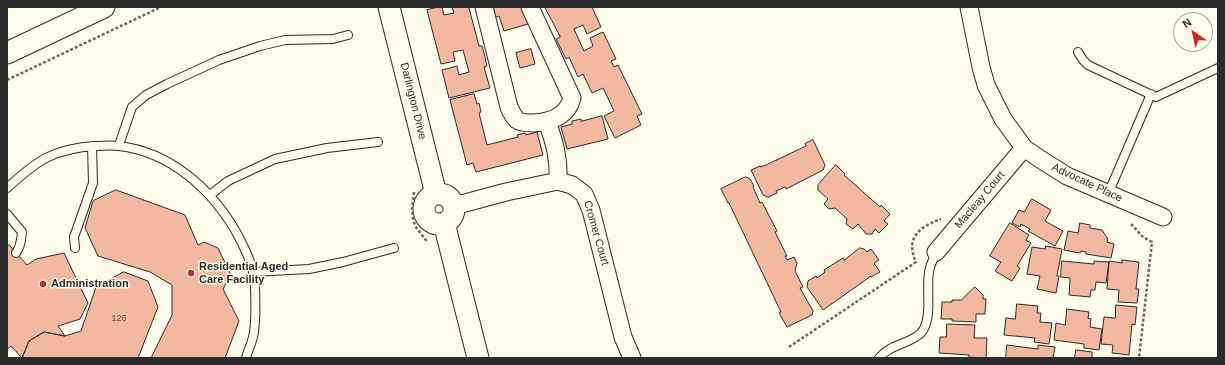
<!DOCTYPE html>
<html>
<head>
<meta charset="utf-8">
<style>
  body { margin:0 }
  #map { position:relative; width:1225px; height:365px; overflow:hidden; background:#fdfbea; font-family:Arial,sans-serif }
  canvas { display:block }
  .frame { position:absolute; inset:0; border:8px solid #2b2b2b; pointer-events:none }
  .north { position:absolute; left:1173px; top:12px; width:40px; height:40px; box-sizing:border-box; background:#fdfbea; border:1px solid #a9a89e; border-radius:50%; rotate:326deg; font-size:11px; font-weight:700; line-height:16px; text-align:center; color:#2b2b2b }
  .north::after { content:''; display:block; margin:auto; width:14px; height:18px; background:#c62828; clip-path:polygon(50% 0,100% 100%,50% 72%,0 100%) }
</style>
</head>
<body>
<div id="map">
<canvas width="1225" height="365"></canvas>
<div class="frame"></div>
<div class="north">N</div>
</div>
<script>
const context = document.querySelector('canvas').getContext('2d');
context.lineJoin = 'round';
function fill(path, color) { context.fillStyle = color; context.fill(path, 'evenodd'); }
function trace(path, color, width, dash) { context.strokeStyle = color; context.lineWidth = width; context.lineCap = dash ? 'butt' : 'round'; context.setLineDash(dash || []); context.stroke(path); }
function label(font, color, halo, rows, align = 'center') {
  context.font = font + ' Arial,sans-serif'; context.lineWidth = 3; context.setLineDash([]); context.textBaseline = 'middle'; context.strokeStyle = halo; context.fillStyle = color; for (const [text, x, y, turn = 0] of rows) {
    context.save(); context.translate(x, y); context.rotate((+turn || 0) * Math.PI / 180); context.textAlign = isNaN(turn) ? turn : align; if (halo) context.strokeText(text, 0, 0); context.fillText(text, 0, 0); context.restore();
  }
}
const building = new Path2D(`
  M439,7H442L444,15L454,13L452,7H472L469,8L479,46H482L484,53L487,66L484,67L490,88L449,98L442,70L457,66L459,75L469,72L463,50L453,52L455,61L441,64L427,10Z
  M491,7H523L528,24L504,31L499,16L494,18Z
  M545,7H592L601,27L587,34L583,25L574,29L584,51L593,46L590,38L603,32L616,59L611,61L614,67L618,65L642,114L637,116L641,125L615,138L604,116L614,111L603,88L592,93L583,74L578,77L569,57L566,59L556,39L560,37Z
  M531,49L535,64L520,68L516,53Z
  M474,94L477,104L479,103L481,112L479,113L487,145L518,137L517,135L525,133L526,135L537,132L543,155L476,172L473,163L467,165L450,100Z
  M602,116L608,139L567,149L561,127L572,124V121L581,119V121Z
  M813,140L825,165L823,170L786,189L785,187L776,191L777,193L768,197L763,195L751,170L760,166V167L766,165L806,146L805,144Z
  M836,165L845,174L844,175L880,207L881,205L890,214L884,221L888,224L879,233L875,229L872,234H866L858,224L853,229L846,224L847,219L835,208L829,209L824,204L828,199L818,190V185Z
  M746,177L750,179L754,186L753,187L760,203L762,202L777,231L775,232L787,256H785L787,260L794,257L797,263L795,271L803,287L800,288L813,311L812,315L787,327L779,313L781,312L729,203H728L721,189Z
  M116,190L185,215L198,245L204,242L218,248L231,275L223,289L239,321L225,358H151L172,315V285L150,272L98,256L85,228L93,201Z
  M1032,199L1051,210L1045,221L1063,231L1055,246L1028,231L1030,229L1021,224L1020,227L1012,223L1019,210L1024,212Z
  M1010,223L1029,235L1026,240L1031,243L1017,266L1020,268L1012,281L995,271L1001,262L990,256Z
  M1080,223L1090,225V228L1102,230L1108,239L1107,242L1114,244L1111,258L1086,254V252L1081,251L1080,253L1064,250L1068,231L1078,233Z
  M9,245L27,265L36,259L64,253L88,303L80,319L58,326L65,336L44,332L29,341L22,358L11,346L7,349V246Z
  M1046,246L1062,249L1057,276H1059L1056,293L1037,289L1040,276L1027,274L1032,247L1045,249Z
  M860,248L864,249L867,252L871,249L879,260L874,263L880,272L871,277V276L823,310L807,287L808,281L816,276L817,278L825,272L824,270L843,258L844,260Z
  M1122,260L1139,262L1136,289H1139L1137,303L1118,302L1119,290L1107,289L1109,261L1122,263Z
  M1062,261L1094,264V261L1109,262L1106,283L1096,282L1095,290H1091L1090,297L1069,295L1070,278L1061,277Z
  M124,272L148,281L158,307L138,358H22L29,341L44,332L65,336L81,331L96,287Z
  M975,287L983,295V299H986L985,314H976V322L952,321V319H941L942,302H952V300H961Z
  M1017,304L1038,306L1037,313H1041L1040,322L1052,323L1049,344L1034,342L1035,338L1004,335L1006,318L1015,319Z
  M1116,305L1137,307L1135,325L1132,324L1129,355L1112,353L1113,345L1101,344L1104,317L1115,318Z
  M1067,309L1089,312L1088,318L1091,319L1090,327L1102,329L1099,350L1084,348V344L1054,340L1056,323L1065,325Z
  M947,324L975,325L974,338H987L986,358L969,357V355L939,353L940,337H946Z
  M1007,345L1038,349V345L1055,347L1053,358H1006Z
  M1076,350L1092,352V358H1075Z`);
const path = new Path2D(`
  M7,80L161,7
  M414,192C413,203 410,215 416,227C419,232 424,237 427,242
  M1131,224L1143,237L1152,242L1139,358
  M789,347L916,262C905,238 919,227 941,219`);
const service = new Path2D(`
  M1078,52L1083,60L1088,65L1156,97L1218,68
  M119,145L132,107L146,95L167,84L219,60L260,46L285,40L333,39L348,35
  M7,188C18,178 35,163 48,157C63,150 79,147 95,146C103,146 112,145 119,146C170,152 210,188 235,230C242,243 250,257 253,272C256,285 256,318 254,332C253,341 248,350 246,358
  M1108,194L1151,94
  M210,195L228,181L275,159L327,148L378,142
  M7,214L22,232C21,240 21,246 16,253
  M75,248L74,237L93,183L92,146
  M253,272L309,269L343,262L394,248
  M879,358C890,344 910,344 921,333C933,320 926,289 929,272C930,265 934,258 936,252`);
const minor = new Path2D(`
  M484,7L509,107C511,112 513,116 517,120C521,123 528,123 533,123C550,122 567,117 572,98L530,7
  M969,7L981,67L986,85L1003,119L1024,148L1040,159L1067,176L1163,217
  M547,122C555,143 559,159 558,181
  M454,206L506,192L558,181L572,185L584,194L591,210L623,337L632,358
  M936,252L1024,148`);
const tertiary = new Path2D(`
  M389,7L436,194
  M7,53L104,7
  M424 209a15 15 0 1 1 30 0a15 15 0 1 1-30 0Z
  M444,223L478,358`);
const markers = [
  [191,273,4,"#c62828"],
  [43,284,4,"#c62828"]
];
const numberNames = [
  ["126",119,319]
];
const streetNames = [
  ["Darlington Drive",413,101,76],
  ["Advocate Place",1087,183,25],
  ["Macleay Court",980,200,-50],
  ["Cromer Court",596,233,74]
];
const poiNames = [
  ["Residential Aged",199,267],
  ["Care Facility",199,280],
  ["Administration",51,284]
];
fill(building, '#f2b8a0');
trace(building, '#2b2b2b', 1);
trace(service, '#2b2b2b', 10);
trace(minor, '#2b2b2b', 19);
trace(tertiary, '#2b2b2b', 23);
trace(path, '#6a6964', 2.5, [3, 2]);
trace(service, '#fdfbea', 8);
trace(minor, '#fdfbea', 17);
trace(tertiary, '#fdfbea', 21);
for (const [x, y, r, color] of markers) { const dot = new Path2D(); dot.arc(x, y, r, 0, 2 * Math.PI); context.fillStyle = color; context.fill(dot); trace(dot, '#fdfbea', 1.5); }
label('9px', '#5d4e48', null, numberNames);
label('11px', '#2b2b2b', '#fdfbea', streetNames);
label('bold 11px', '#2b2b2b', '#fdfbea', poiNames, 'left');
</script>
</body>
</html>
